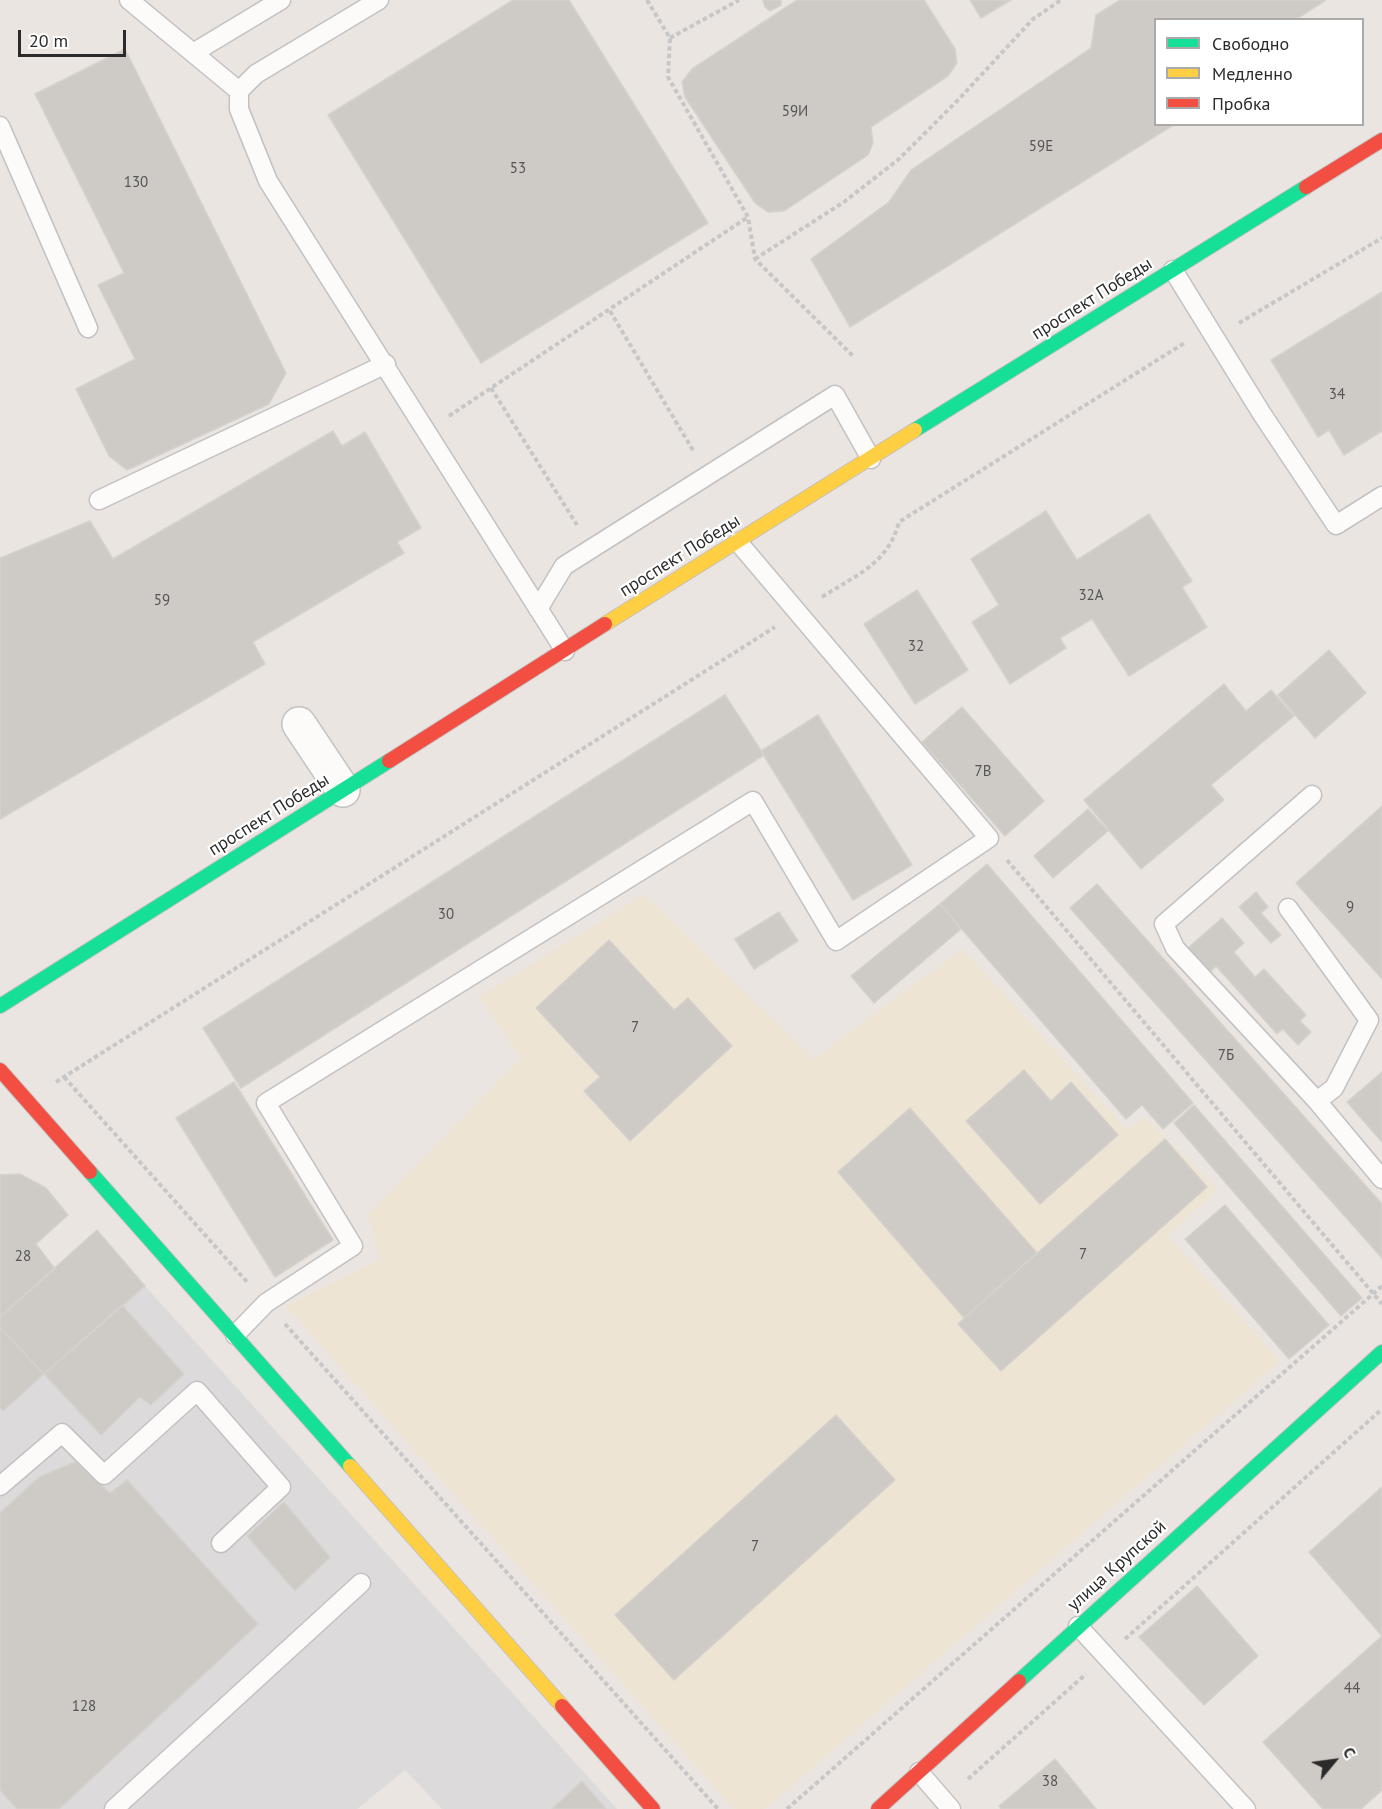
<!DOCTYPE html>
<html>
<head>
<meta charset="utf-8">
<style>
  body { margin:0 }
  #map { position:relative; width:1382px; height:1809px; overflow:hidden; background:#eae5e0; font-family:"PT Sans",sans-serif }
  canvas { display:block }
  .legend { position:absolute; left:1154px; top:18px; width:210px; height:108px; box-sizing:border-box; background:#fff; border:2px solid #aaa; margin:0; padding:8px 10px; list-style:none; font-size:18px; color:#2b2b2b }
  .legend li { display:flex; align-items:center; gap:12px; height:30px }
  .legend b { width:30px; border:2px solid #aaa }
  .north { position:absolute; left:1304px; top:1731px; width:60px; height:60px; -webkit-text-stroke:4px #fff; paint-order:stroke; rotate:61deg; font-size:16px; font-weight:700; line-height:24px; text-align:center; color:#2b2b2b }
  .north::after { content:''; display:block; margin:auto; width:21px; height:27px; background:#2b2b2b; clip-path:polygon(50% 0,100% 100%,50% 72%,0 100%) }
  .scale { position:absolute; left:18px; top:30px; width:108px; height:27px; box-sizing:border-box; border:3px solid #2b2b2b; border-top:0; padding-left:8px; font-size:18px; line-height:21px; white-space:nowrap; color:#2b2b2b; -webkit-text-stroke:4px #fff; paint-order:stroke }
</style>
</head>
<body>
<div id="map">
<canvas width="1382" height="1809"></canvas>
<ul class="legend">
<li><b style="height:8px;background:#16e098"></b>Свободно</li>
<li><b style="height:8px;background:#ffcf43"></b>Медленно</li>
<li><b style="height:8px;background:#f24e42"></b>Пробка</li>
</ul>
<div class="north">С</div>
<div class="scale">20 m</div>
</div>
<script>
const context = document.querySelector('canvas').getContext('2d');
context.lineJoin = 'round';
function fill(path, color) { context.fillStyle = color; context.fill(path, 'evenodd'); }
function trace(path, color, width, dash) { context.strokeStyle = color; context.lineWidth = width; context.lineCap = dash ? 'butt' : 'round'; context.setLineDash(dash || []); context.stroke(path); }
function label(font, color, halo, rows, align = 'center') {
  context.font = font + ' "PT Sans",sans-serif'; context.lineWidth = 4.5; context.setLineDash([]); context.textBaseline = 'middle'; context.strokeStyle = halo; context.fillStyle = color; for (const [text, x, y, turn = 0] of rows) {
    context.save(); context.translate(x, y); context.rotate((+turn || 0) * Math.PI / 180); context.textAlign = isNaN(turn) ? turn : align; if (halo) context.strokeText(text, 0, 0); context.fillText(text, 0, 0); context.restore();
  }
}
const industrial = new Path2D(`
  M97,1230L145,1286L617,1809H442L405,1770L357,1809H0V1317Z`);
const education = new Path2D(`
  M644,894L813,1059L963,949L1126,1129L1145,1117L1218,1189L1168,1236L1280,1361L765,1809H734L286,1306L380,1259L368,1215L521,1058L479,997Z`);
const building = new Path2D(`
  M513,0H569L708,223L481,363L328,115Z
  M763,0H781V5L770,11L765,7Z
  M797,0H924L955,49L957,63L948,76L871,127L873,143L868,155L784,211L768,212L755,203L685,97L682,82L692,69Z
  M970,0H1011L981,18Z
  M1120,0H1326L1295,20H1156V124H1175L850,327L811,259L889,202L911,170L1091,48L1096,15Z
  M125,49L286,373L269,404L127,470L109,456L76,389L135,359L98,285L124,273L35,94Z
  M1382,292V431L1344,455L1329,430L1318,437L1271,360Z
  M333,431L342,446L365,432L421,528L397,542L404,553L253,642L265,664L0,819V558L90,521L113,559Z
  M1046,511L1077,560L1149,514L1192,581L1182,587L1207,627L1129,676L1092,619L1060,638L1066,648L1010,684L972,622L999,605L971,559Z
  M917,590L968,670L915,704L864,624Z
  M1329,650L1366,693L1315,738L1278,695Z
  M1224,684L1246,711L1271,690L1294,716L1211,785L1224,800L1141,869L1084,800Z
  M725,695L764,755L241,1088L203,1028Z
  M962,707L1044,801L1005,836L922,742Z
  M818,715L912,865L853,900L761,751Z
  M1382,806V979L1296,883Z
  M1088,809L1108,831L1053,878L1034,856Z
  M987,864L1193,1103L1163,1129L1142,1105L1126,1119L940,904Z
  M1097,884L1382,1204V1258L1070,908Z
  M1256,892L1268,907L1261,913L1281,935L1271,943L1239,907Z
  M940,904L961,929L874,1003L851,976Z
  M779,912L798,941L754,969L735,939Z
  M1222,918L1244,943L1234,952L1255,977L1264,969L1306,1015L1300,1021L1311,1032L1298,1045L1283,1029L1277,1034L1216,966L1210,972L1188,948Z
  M609,940L674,1010L688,998L732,1046L630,1141L584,1091L600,1077L536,1008Z
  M1024,1070L1051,1101L1071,1082L1118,1135L1040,1204L966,1121Z
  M1382,1072V1142L1347,1102Z
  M234,1082L333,1240L275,1277L176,1118Z
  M1194,1105L1362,1298L1341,1316L1174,1123Z
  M910,1108L1037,1253L964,1318L838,1172Z
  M1165,1139L1207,1187L1001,1371L958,1324Z
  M20,1174L46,1188L68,1215L36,1244L55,1269L0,1317V1175Z
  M1225,1205L1329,1325L1289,1359L1185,1239Z
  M97,1230L145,1286L44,1374L0,1328V1317Z
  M122,1305L184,1374L151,1405L140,1397L101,1435L44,1374Z
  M0,1328L44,1374L3,1411L0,1408Z
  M836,1415L895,1480L674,1680L615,1615Z
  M75,1462L110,1493L127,1480L258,1624L59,1809H17L0,1790V1513L39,1477Z
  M1382,1487V1636L1309,1552Z
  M284,1502L330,1557L295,1591L247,1536Z
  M1197,1586L1258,1656L1204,1705L1139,1637Z
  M1382,1636V1790L1361,1809H1323L1263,1742Z
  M1055,1759L1096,1809H1001L999,1806Z
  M582,1781L606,1809H552Z`);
const path = new Path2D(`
  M647,0L670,38L668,77L748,217L755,259L854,357
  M670,38L739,0
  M755,259L844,202L899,159L960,98L1033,19L1061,0
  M610,311L694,452
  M1239,323L1382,238
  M491,388L577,525
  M449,416L748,217
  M822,597C856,575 888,564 899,522L1186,342
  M1007,860L1382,1304
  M64,1077L248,1283
  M56,1082L775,627
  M285,1324L718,1809
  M1125,1639L1382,1409
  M968,1779L1086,1674
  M787,1809L1382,1286`);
const lane = new Path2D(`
  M129,0L239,91
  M379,0L256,74L239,91V109L268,181L565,651
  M193,53L281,0
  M0,126L88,328
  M1173,270L1262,414L1336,525L1382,496
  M99,500L386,364
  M538,609L564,566L835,395L871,459
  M1312,795L1164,924L1175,948L1317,1101L1382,1179
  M1288,908L1369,1020L1334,1088L1317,1101
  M235,1335L266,1303L353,1246L266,1103L753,801L836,941L989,838L738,542
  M0,1486L62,1433L104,1475L197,1391L281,1487L221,1543
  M1078,1626L1246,1809
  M919,1772L951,1809
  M114,1809L361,1583`);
const street = new Path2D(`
  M299,724L343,790`);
const fast = new Path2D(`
  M915,430L1306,187
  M0,1006L389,761
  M90,1172L350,1466
  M1019,1681L1382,1352`);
const slow = new Path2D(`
  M605,624L915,430
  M350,1466L562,1706`);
const jam = new Path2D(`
  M1306,187L1382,140
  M389,761L605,624
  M0,1070L90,1172
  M562,1706L653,1809
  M878,1809L1019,1681`);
const numberNames = [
  ["59И",795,112],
  ["59Е",1041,147],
  ["53",518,169],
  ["130",136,183],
  ["34",1337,395],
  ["32А",1091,596],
  ["59",162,601],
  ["32",916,647],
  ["7В",983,772],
  ["9",1350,908],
  ["30",446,915],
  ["7",635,1028],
  ["7Б",1226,1056],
  ["7",1083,1255],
  ["28",23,1257],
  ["7",755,1547],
  ["44",1352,1689],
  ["128",84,1707],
  ["38",1050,1782]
];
const streetNames = [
  ["проспект Победы",1092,299,-32],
  ["проспект Победы",680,556,-32],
  ["проспект Победы",269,815,-32],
  ["улица Крупской",1117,1566,-42]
];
fill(industrial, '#dddadc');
fill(education, '#eee4d4');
fill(building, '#cecbc7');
trace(building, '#d5d1cc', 1.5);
trace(lane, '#c3c1c2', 21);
trace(street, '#c3c1c2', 36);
trace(fast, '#c3c1c2', 16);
trace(slow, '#c3c1c2', 16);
trace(jam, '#c3c1c2', 16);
trace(path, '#c8c7c7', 4, [4.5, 3]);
trace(lane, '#fcfbfa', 18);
trace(street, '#fcfbfa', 33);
trace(fast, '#16e098', 14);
trace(slow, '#ffcf43', 14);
trace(jam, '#f24e42', 14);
label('15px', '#565554', null, numberNames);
label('18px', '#2b2b2b', '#fff', streetNames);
</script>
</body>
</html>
